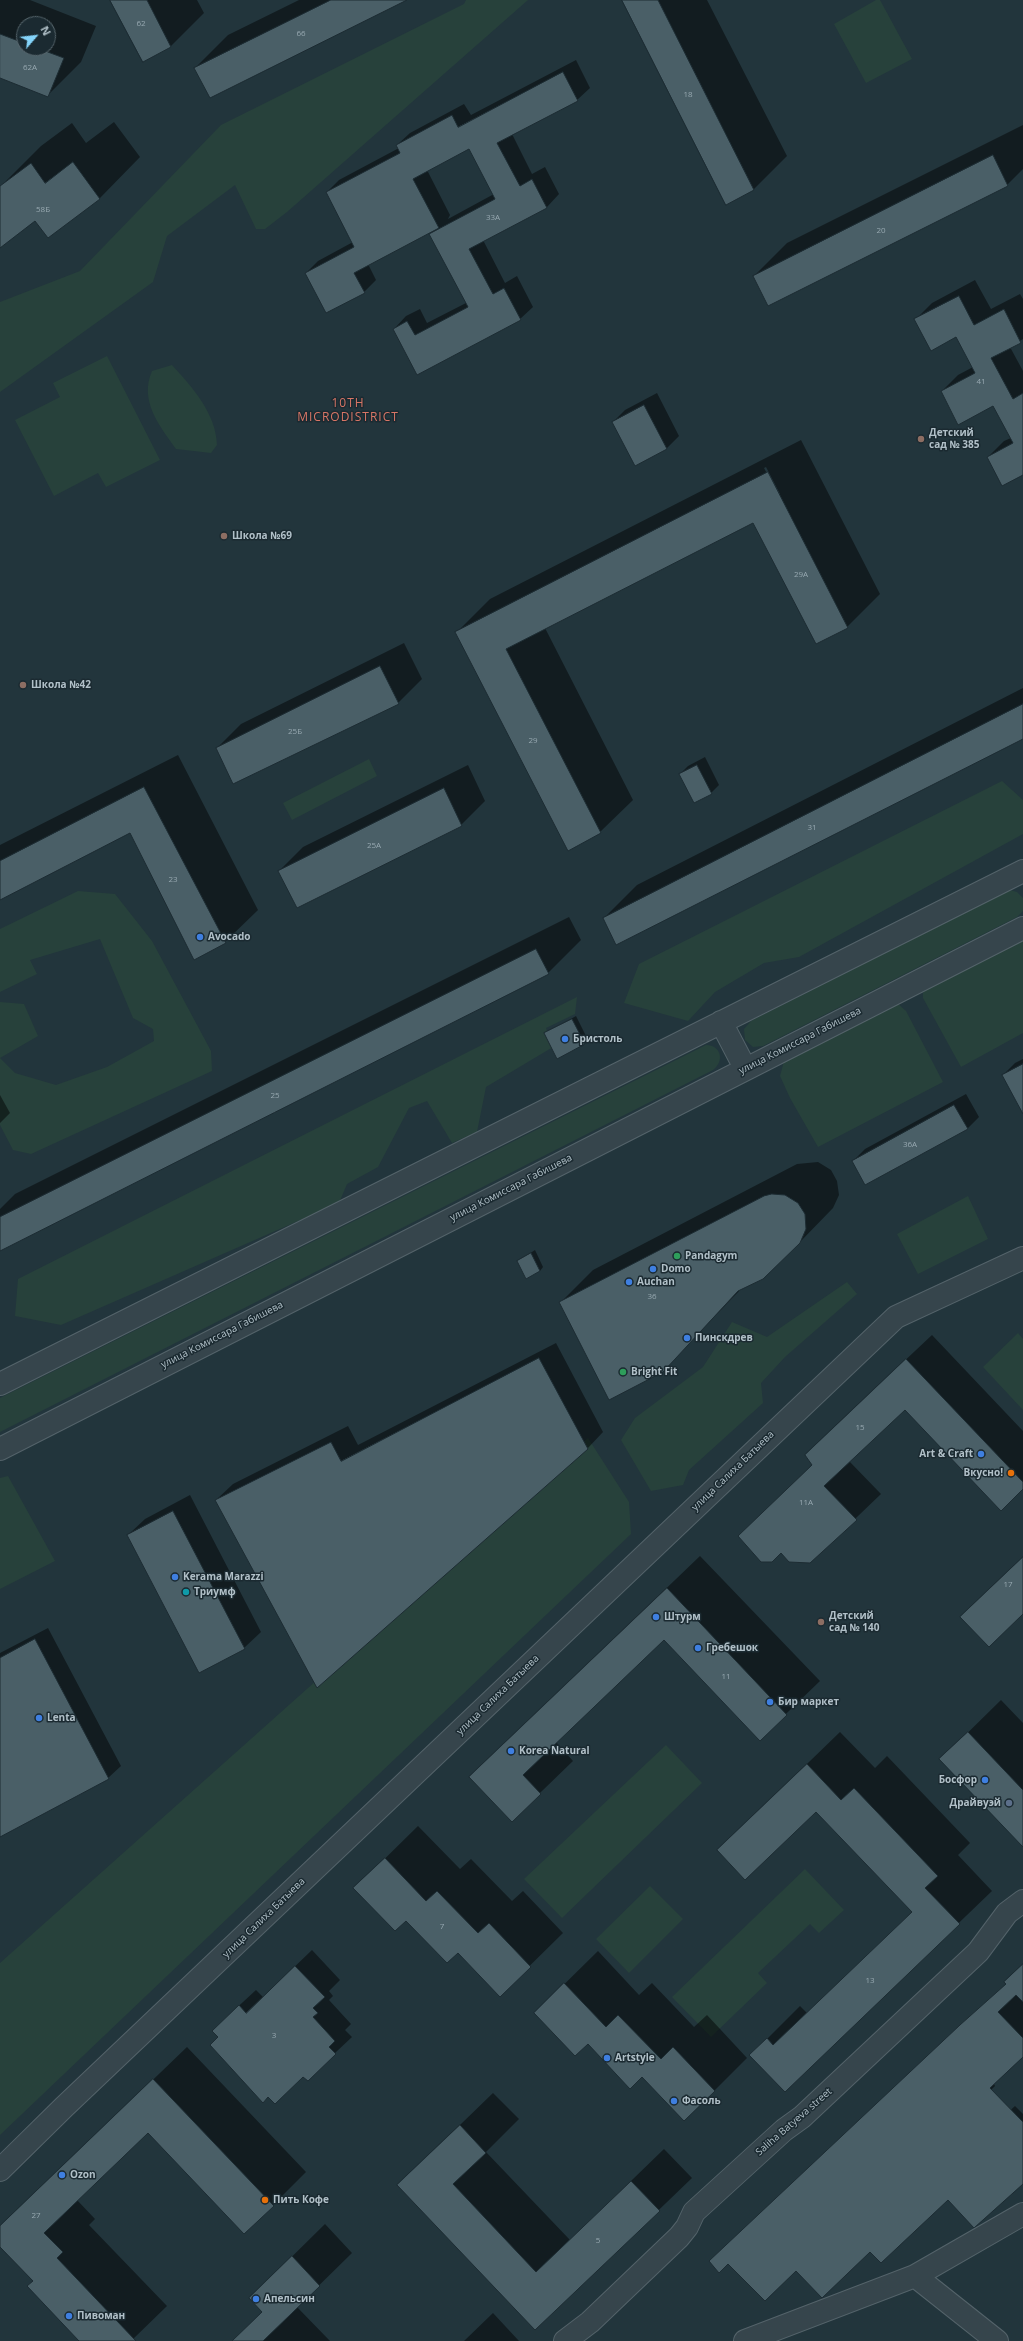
<!DOCTYPE html>
<html>
<head>
<meta charset="utf-8">
<style>
  body { margin:0 }
  #map { position:relative; width:1023px; height:2341px; overflow:hidden; background:#22353c; font-family:"Open Sans",sans-serif }
  canvas { display:block }
  .north { position:absolute; left:16px; top:16px; width:40px; height:40px; box-sizing:border-box; background:#1b2a31; border:1px solid #57666d; border-radius:50%; rotate:62deg; font-size:11px; font-weight:700; line-height:16px; text-align:center; color:#b1c0c8 }
  .north::after { content:''; display:block; margin:auto; width:14px; height:18px; background:#84d4fa; clip-path:polygon(50% 0,100% 100%,50% 72%,0 100%) }
</style>
</head>
<body>
<div id="map">
<canvas width="1023" height="2341"></canvas>
<div class="north">N</div>
</div>
<script>
const context = document.querySelector('canvas').getContext('2d');
context.lineJoin = 'round';
function fill(path, color) { context.fillStyle = color; context.fill(path, 'evenodd'); }
function trace(path, color, width, dash) { context.strokeStyle = color; context.lineWidth = width; context.lineCap = dash ? 'butt' : 'round'; context.setLineDash(dash || []); context.stroke(path); }
function label(font, color, halo, rows, align = 'center') {
  context.font = font + ' "Open Sans",sans-serif'; context.lineWidth = 3; context.setLineDash([]); context.textBaseline = 'middle'; context.strokeStyle = halo; context.fillStyle = color; for (const [text, x, y, turn = 0] of rows) {
    context.save(); context.translate(x, y); context.rotate((+turn || 0) * Math.PI / 180); context.textAlign = isNaN(turn) ? turn : align; if (halo) context.strokeText(text, 0, 0); context.fillText(text, 0, 0); context.restore();
  }
}
const green = new Path2D(`
  M466,0H528L287,212L265,229H256L235,185L167,236L153,282L0,392V302L80,271L221,125L464,4Z
  M876,0H880L912,59L866,83L834,24Z
  M107,356L160,460L106,487L98,473L54,496L15,420L60,397L53,383Z
  M172,365C192,387 216,413 217,445L211,453L176,449C159,425 139,401 152,371Z
  M369,759L377,776L292,820L283,803Z
  M1002,781L1023,800V834L799,957L764,963L715,992L688,1021L624,1003L639,964Z
  M1010,890L1017,892L1023,898V911L1017,917L763,1046L753,1047L745,1040L744,1029L751,1021Z
  M78,891L115,894L152,941L211,1051L212,1071L31,1154L13,1150L0,1125V1058L15,1073L56,1085L107,1067L154,1041L153,1029L133,1018L100,939L30,960L37,974L0,992V929Z
  M1023,936V1033L961,1067L923,998V993L931,983Z
  M577,997L575,1014L546,1028L553,1047L486,1087L477,1132L452,1143L427,1101L409,1108L378,1167L347,1184L339,1203L61,1325L15,1316L18,1279Z
  M0,1002L24,1004L38,1036L0,1058Z
  M897,1003L906,1011L943,1082L818,1147L790,1098L780,1076L784,1061Z
  M706,1045C721,1045 725,1061 713,1070L0,1432V1398Z
  M968,1196L988,1239L918,1274L897,1234Z
  M847,1282L857,1294L785,1357L761,1383L763,1403L689,1470L683,1485L651,1491L621,1440L635,1418L703,1367L732,1322L767,1337Z
  M1018,1333L1023,1339V1410L983,1367Z
  M588,1438L629,1502L631,1534L0,2135V1963Z
  M8,1476L55,1561L0,1589V1478Z
  M666,1745L702,1783L562,1918L524,1879Z
  M805,1869L844,1910L819,1933L810,1924L758,1973L767,1983L711,2037L672,1997Z
  M650,1886L683,1919L629,1973L596,1939Z`);
const shadow = new Path2D(`
  M0,0H30L96,26L81,62L48,95L0,76ZM24,24H48V48H24Z
  M111,0H197L204,13L171,46L143,61Z
  M299,0H405L195,68L228,35Z
  M623,0H707L787,156L754,189L727,204Z
  M576,60L590,88L577,100L512,134L532,174L545,167L559,194L547,207L483,240L505,283L517,276L533,307L520,319L417,373L394,329L406,316L420,309L427,323L466,303L430,234L433,231L368,264L376,280L364,292L306,273L318,261L353,242L327,192L339,180L399,148L397,145L410,133L464,104L471,115ZM470,148L494,194L448,219L450,215L427,170Z
  M114,122L140,157L100,198L48,236L36,220L0,246V187L41,146L72,123L86,143Z
  M1023,125V169L1007,185L754,276L787,243Z
  M975,280L991,309L1020,294L1023,299V339L1010,347L1023,371V474L988,457L1004,441L1011,438L993,405L942,391L958,375L973,367L957,336L915,320L932,303Z
  M657,393L679,436L667,448L635,465L613,422L625,410Z
  M801,440L880,594L847,627L754,521L545,628L633,800L600,832L457,632L490,599ZM766,467L780,494H778L764,468Z
  M404,643L422,679L398,703L217,748L241,724Z
  M1023,688V738L604,918L637,885Z
  M178,755L258,910L225,942L130,831L0,899V845Z
  M705,757L719,785L711,793L680,774L688,766Z
  M468,765L485,801L461,825L279,871L303,847Z
  M569,917L581,940L548,973L0,1250V1209L15,1194Z
  M576,1016L588,1040L584,1044L546,1033Z
  M1023,1059V1112L1003,1075L1015,1063Z
  M966,1094L979,1117L967,1129L853,1161L865,1149Z
  M0,1095L10,1113L0,1123Z
  M818,1162L831,1170L837,1181L839,1195L833,1208L800,1242L742,1288L662,1371L560,1303L593,1270L797,1164Z
  M535,1250L543,1267L540,1271L518,1261Z
  M932,1335L1023,1431V1488L905,1408L849,1461L881,1494L810,1562L739,1536L813,1464L831,1430Z
  M556,1343L603,1432L587,1449L216,1500L233,1484L348,1426L358,1445Z
  M190,1495L261,1632L244,1648L128,1535L145,1519Z
  M700,1556L820,1681L760,1739L664,1639L556,1742L573,1761L512,1820L504,1744Z
  M1023,1557V1613L962,1617L995,1584Z
  M48,1628L121,1766L108,1778L0,1835V1653Z
  M1001,1700L1023,1723V1836L941,1759Z
  M840,1732L875,1768L887,1756L970,1843L958,1855L992,1891L785,2090L751,2055L800,2006L807,2013L913,1912L816,1810L718,1850Z
  M418,1826L460,1869L471,1859L512,1901L523,1891L563,1933L500,1995L458,1951L355,1888Z
  M312,1950L340,1980L329,1991L333,1996L329,2000L351,2024L345,2030L352,2037L335,2053L303,2075L220,2037L230,2014L256,1990L263,1997Z
  M598,1951L639,1995L652,1983L694,2027L707,2015L747,2058L714,2091L642,2076L535,2013Z
  M1023,1965V2057L994,2084L995,2086L952,2128L970,2147L1015,2106L1023,2114V2182L948,2199L881,2261L1007,1984Z
  M187,2047L306,2172L273,2205L148,2132L77,2200L95,2219L89,2225L167,2306L131,2341H81L34,2281L0,2245V2227Z
  M493,2093L519,2119L486,2152L570,2240L664,2149L692,2178L535,2329L398,2185Z
  M325,2224L352,2253L297,2307L330,2341H233L263,2311L250,2298Z
  M493,2313L519,2341H464Z`);
const building = new Path2D(`
  M110,0H147L171,47L143,62Z
  M331,0H407L210,98L194,68Z
  M622,0H658L754,190L726,205Z
  M0,34L24,43V48H37L64,58L48,97L0,78Z
  M563,72L578,101L497,143L520,186L532,179L547,208L469,249L493,294L504,288L521,320L417,375L393,329L407,321L415,335L468,307L429,234L495,199L469,149L413,179L439,228L354,273L365,293L326,313L305,273L354,247L326,192L400,153L396,145L452,115L458,127Z
  M993,155L1008,186L768,306L753,276Z
  M73,162L100,199L48,238L35,221L0,248V186L31,163L45,183Z
  M959,296L974,325L1004,309L1021,343L991,358L1013,399L1023,393V475L1002,486L987,457L1013,443L993,406L958,425L941,391L975,373L956,337L931,351L914,319Z
  M644,405L667,449L635,466L612,422Z
  M768,472L848,628L816,644L753,523L506,649L601,833L568,851L455,632Z
  M380,666L399,704L233,784L216,748Z
  M1023,704V739L616,945L603,918Z
  M697,765L712,794L694,803L679,774Z
  M144,787L226,943L194,960L130,833L0,900V861Z
  M444,788L462,826L297,908L278,871Z
  M536,949L549,974L0,1251V1217Z
  M572,1019L585,1044L557,1059L544,1033Z
  M1023,1064V1114L1002,1075Z
  M954,1105L968,1129L865,1185L852,1161Z
  M772,1194L785,1195L798,1203L805,1214L806,1229L800,1243L763,1279L738,1291L663,1372L609,1400L559,1302L764,1196Z
  M531,1253L540,1271L526,1279L517,1261Z
  M539,1358L588,1449L317,1688L215,1500L331,1442L341,1461Z
  M906,1359L1023,1482V1489L1001,1511L905,1410L824,1486L857,1520L810,1563L789,1562L781,1553L772,1562H761L738,1536L812,1465L805,1455Z
  M173,1511L245,1649L199,1673L127,1535Z
  M1023,1557V1614L989,1647L960,1617Z
  M667,1588L787,1715L760,1741L664,1640L523,1775L541,1794L512,1822L469,1777Z
  M35,1639L109,1779L0,1837V1658Z
  M968,1732L1023,1790V1847L939,1759Z
  M807,1764L841,1800L854,1788L938,1876L925,1888L960,1924L785,2092L749,2055L767,2038L773,2045L912,1912L816,1812L745,1880L717,1850Z
  M385,1858L426,1901L437,1891L478,1933L489,1923L531,1967L500,1997L458,1953L447,1963L406,1921L395,1931L353,1888Z
  M1023,1964V2002L1016,1995L998,2012L1023,2038V2057L990,2088L1023,2122V2184L974,2228L948,2200L881,2263L870,2252L822,2298L796,2271L765,2301L728,2264L719,2273L709,2261L960,2025L1006,1984L1004,1982Z
  M295,1966L325,1997L313,2008L318,2013L313,2017L335,2041L329,2047L336,2054L308,2081L303,2077L275,2104L268,2097L263,2103L210,2045L218,2037L212,2031L239,2005L246,2013Z
  M564,1983L606,2027L618,2015L661,2059L673,2047L715,2091L684,2121L642,2077L630,2089L588,2044L575,2056L534,2013Z
  M153,2079L274,2206L244,2234L148,2133L44,2233L63,2252L57,2258L136,2341H79L27,2286L33,2281L0,2247V2226Z
  M460,2125L486,2153L453,2184L536,2272L631,2181L660,2211L535,2330L397,2185Z
  M292,2256L320,2286L263,2341H232L262,2312L249,2298Z`);
const minor = new Path2D(`
  M721,1022L745,1068
  M0,1384L1023,871
  M0,1449L1023,928
  M0,2170L64,2107L896,1317L1023,1258
  M915,2276L997,2341
  M565,2341L590,2322L679,2237L687,2227L694,2212L784,2130L802,2117L978,1952L1007,1913L1023,1901
  M745,2341L915,2276L1023,2214`);
const markers = [
  [921,439,4,"#8d6e63"],
  [224,536,4,"#8d6e63"],
  [23,685,4,"#8d6e63"],
  [200,937,4,"#3f7fe0"],
  [565,1039,4,"#3f7fe0"],
  [677,1256,4,"#2e9e5b"],
  [653,1269,4,"#3f7fe0"],
  [629,1282,4,"#3f7fe0"],
  [687,1338,4,"#3f7fe0"],
  [623,1372,4,"#2e9e5b"],
  [981,1454,4,"#3f7fe0"],
  [1011,1473,4,"#e8710a"],
  [175,1577,4,"#3f7fe0"],
  [186,1592,4,"#0f9aa8"],
  [656,1617,4,"#3f7fe0"],
  [821,1622,4,"#8d6e63"],
  [698,1648,4,"#3f7fe0"],
  [770,1702,4,"#3f7fe0"],
  [39,1718,4,"#3f7fe0"],
  [511,1751,4,"#3f7fe0"],
  [985,1780,4,"#3f7fe0"],
  [1009,1803,4,"#5c6f8a"],
  [607,2058,4,"#3f7fe0"],
  [674,2101,4,"#3f7fe0"],
  [62,2175,4,"#3f7fe0"],
  [265,2200,4,"#e8710a"],
  [256,2299,4,"#3f7fe0"],
  [69,2316,4,"#3f7fe0"]
];
const numberNames = [
  ["62",141,24],
  ["66",301,34],
  ["62А",30,68],
  ["18",688,95],
  ["58Б",43,210],
  ["33А",493,218],
  ["20",881,231],
  ["41",981,382],
  ["29А",801,575],
  ["25Б",295,732],
  ["29",533,741],
  ["31",812,828],
  ["25А",374,846],
  ["23",173,880],
  ["25",275,1096],
  ["36А",910,1145],
  ["36",652,1297],
  ["15",860,1428],
  ["11А",806,1503],
  ["17",1008,1585],
  ["11",726,1677],
  ["7",442,1927],
  ["13",870,1981],
  ["3",274,2036],
  ["27",36,2216],
  ["5",598,2241]
];
const poiNames = [
  ["Детский",929,433],
  ["сад № 385",929,445],
  ["Школа №69",232,536],
  ["Школа №42",31,685],
  ["Avocado",208,937],
  ["Бристоль",573,1039],
  ["Pandagym",685,1256],
  ["Domo",661,1269],
  ["Auchan",637,1282],
  ["Пинскдрев",695,1338],
  ["Bright Fit",631,1372],
  ["Art & Craft",973,1454,"right"],
  ["Вкусно!",1003,1473,"right"],
  ["Kerama Marazzi",183,1577],
  ["Триумф",194,1592],
  ["Детский",829,1616],
  ["сад № 140",829,1628],
  ["Штурм",664,1617],
  ["Гребешок",706,1648],
  ["Бир маркет",778,1702],
  ["Lenta",47,1718],
  ["Korea Natural",519,1751],
  ["Босфор",977,1780,"right"],
  ["Драйвуэй",1001,1803,"right"],
  ["Artstyle",615,2058],
  ["Фасоль",682,2101],
  ["Ozon",70,2175],
  ["Пить Кофе",273,2200],
  ["Апельсин",264,2299],
  ["Пивоман",77,2316]
];
const streetNames = [
  ["улица Комиссара Габишева",800,1041,-27],
  ["улица Комиссара Габишева",511,1188,-27],
  ["улица Комиссара Габишева",222,1335,-27],
  ["улица Салиха Батыева",733,1471,-44],
  ["улица Салиха Батыева",498,1695,-44],
  ["улица Салиха Батыева",264,1918,-44],
  ["Saliha Batyeva street",794,2122,-41]
];
const quarterNames = [
  ["10TH",348,404],
  ["MICRODISTRICT",348,418]
];
fill(green, '#27413b');
fill(shadow, '#0007');
fill(building, '#4a5f67');
trace(building, '#1d2c33', 1);
trace(minor, '#54636a', 24);
trace(minor, '#36454c', 22);
for (const [x, y, r, color] of markers) { const dot = new Path2D(); dot.arc(x, y, r, 0, 2 * Math.PI); context.fillStyle = color; context.fill(dot); trace(dot, '#1b2a31', 1.5); }
label('8px', '#97a8b0', null, numberNames);
label('bold 10px', '#b1c0c8', '#1b2a31', poiNames, 'left');
label('10px', '#b1c0c8', '#1b2a31', streetNames);
context.letterSpacing = '1px';
label('12px', '#d87666', '#1b2a31', quarterNames);
context.letterSpacing = '0px';
</script>
</body>
</html>
